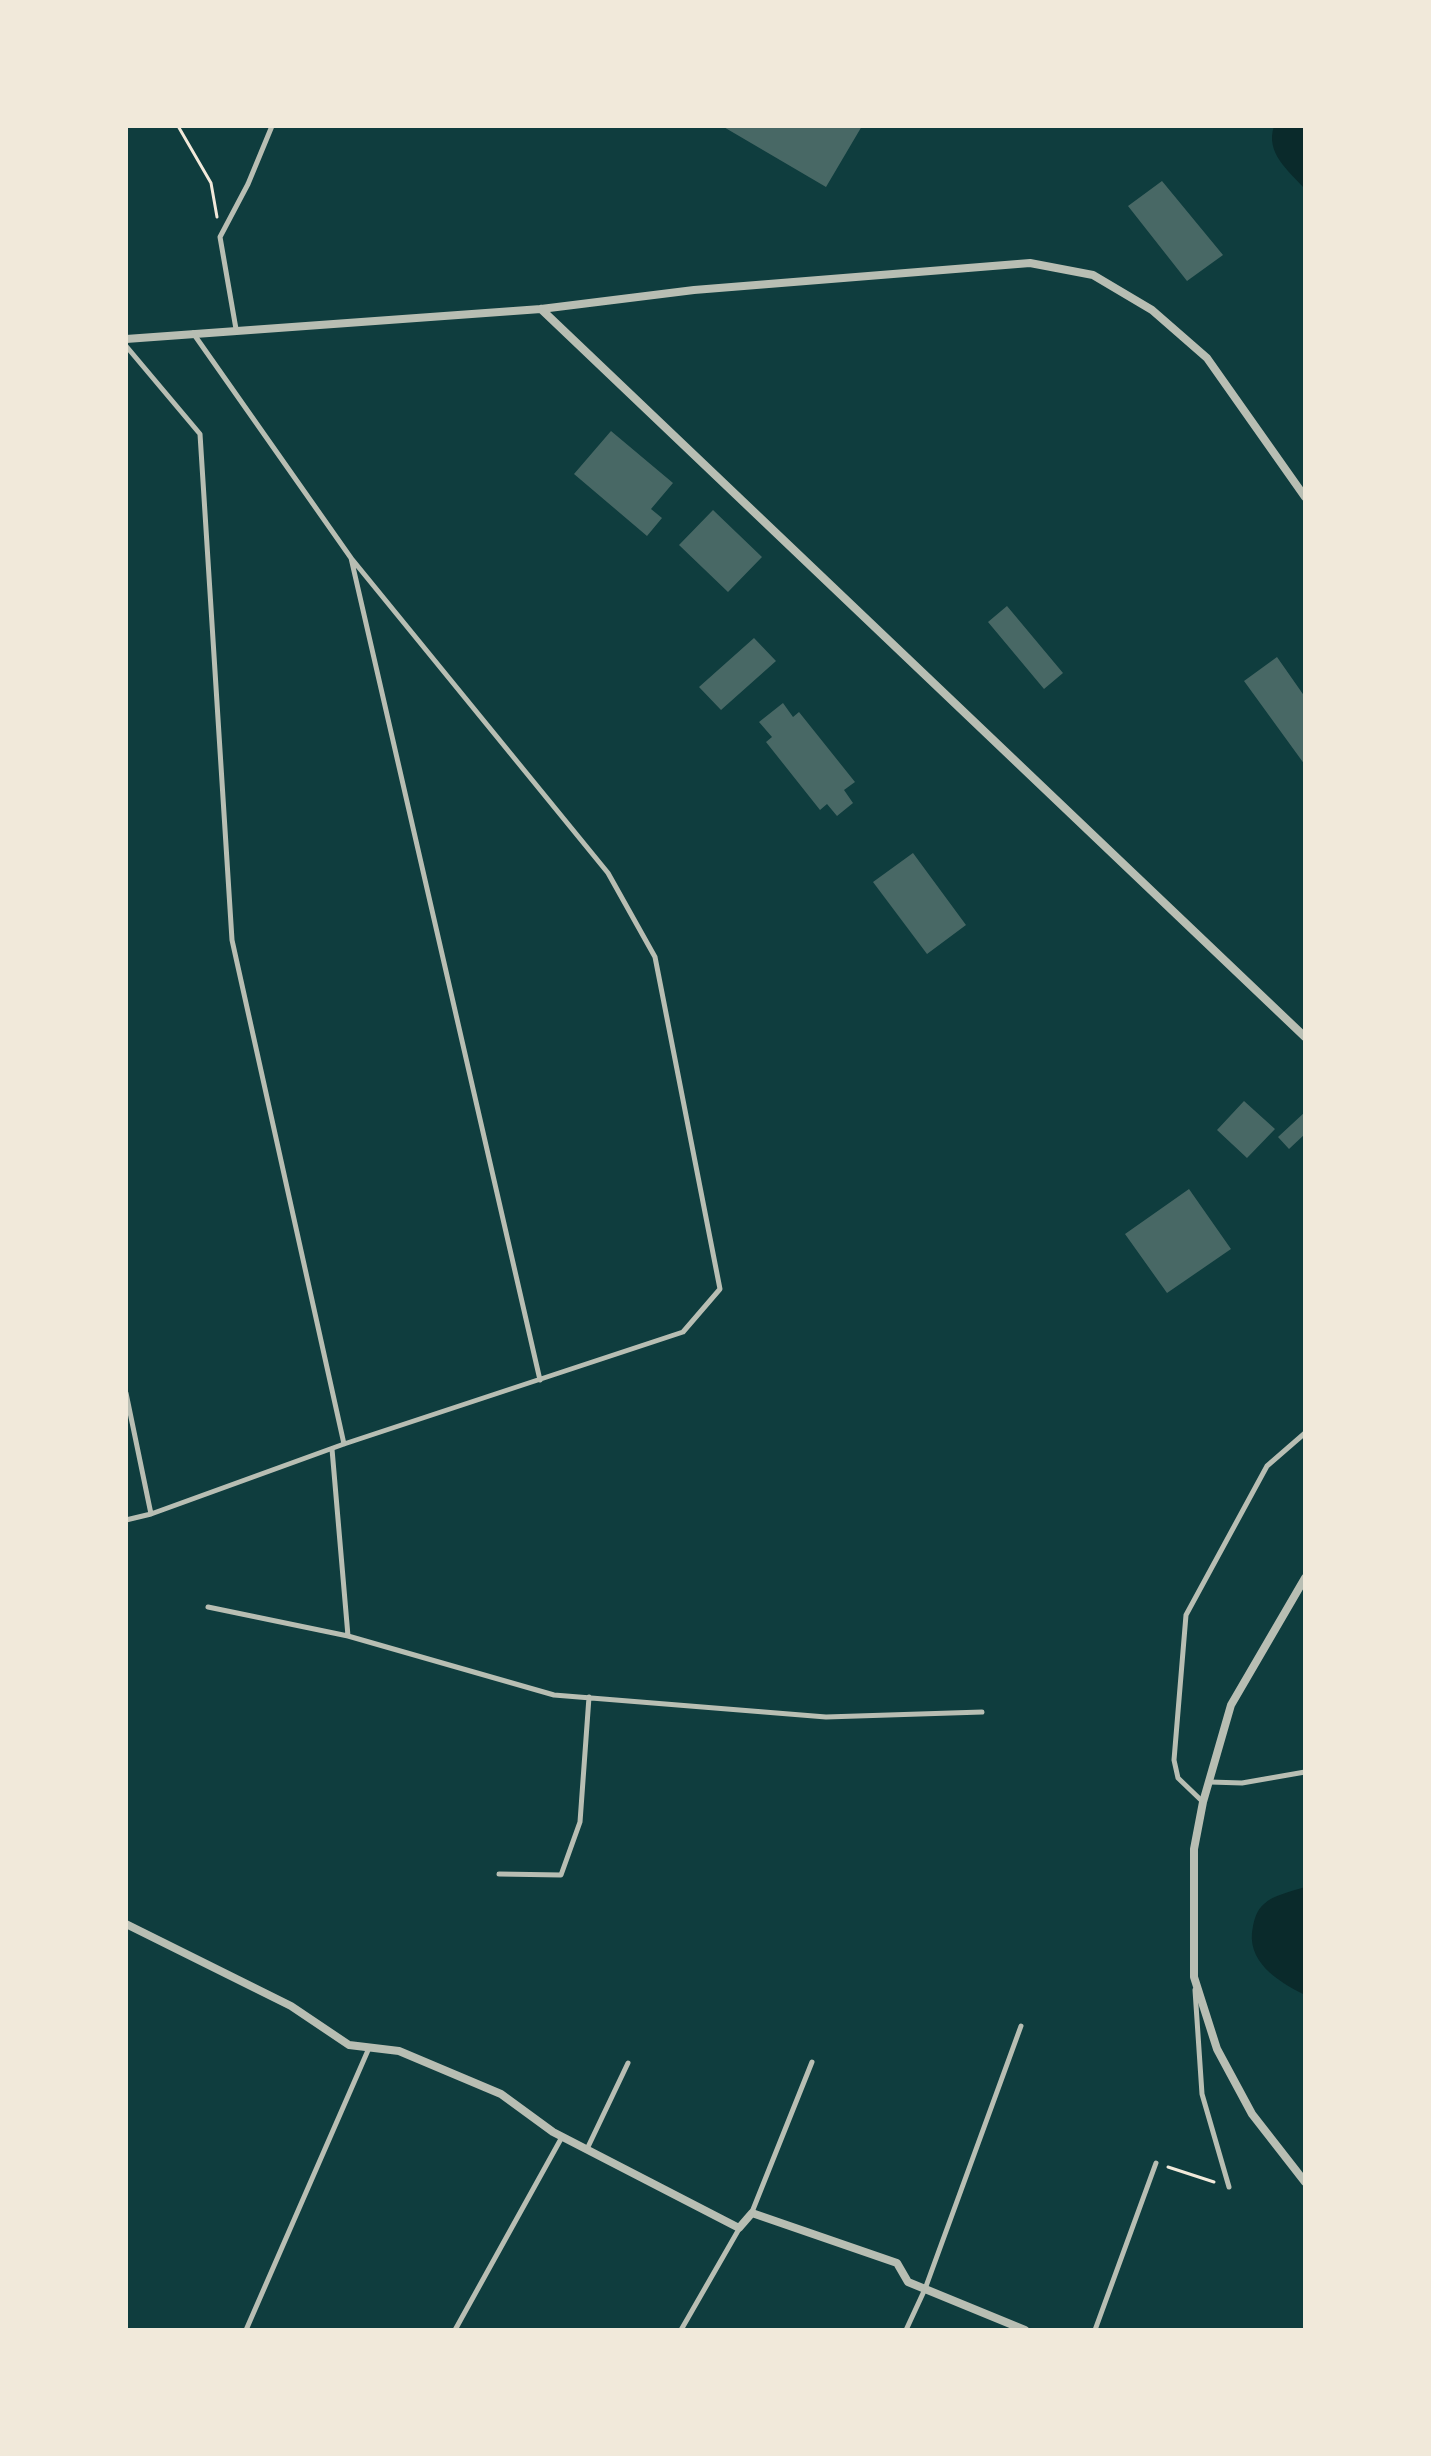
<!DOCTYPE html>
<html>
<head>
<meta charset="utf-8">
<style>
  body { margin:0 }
  #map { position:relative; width:1431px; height:2456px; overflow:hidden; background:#0f3d3e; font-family:"Source Sans 3",sans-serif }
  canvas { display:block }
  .frame { position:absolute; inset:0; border:128px solid #f1e9da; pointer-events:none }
</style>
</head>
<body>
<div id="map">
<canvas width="1431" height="2456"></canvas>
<div class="frame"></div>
</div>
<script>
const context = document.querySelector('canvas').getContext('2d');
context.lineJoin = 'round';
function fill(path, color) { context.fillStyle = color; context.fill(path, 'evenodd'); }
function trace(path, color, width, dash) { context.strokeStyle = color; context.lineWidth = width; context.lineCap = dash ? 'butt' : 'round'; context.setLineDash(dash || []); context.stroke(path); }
const water = new Path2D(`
  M1274,126H1305V189C1288,170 1265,153 1274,126Z
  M1305,1887V1995C1277,1981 1245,1961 1253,1926C1255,1917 1257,1910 1264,1904C1273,1895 1293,1891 1305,1887Z`);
const building = new Path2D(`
  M722,126H862L826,187Z
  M1162,181L1223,255L1187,281L1128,206Z
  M611,431L673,483L651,509L662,518L647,536L574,474Z
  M713,510L762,557L728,592L679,545Z
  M1007,606L1063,673L1044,689L988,622Z
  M754,638L776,661L721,710L699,687Z
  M1277,657L1305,697V765L1244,681Z
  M783,703L793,717L799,712L855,782L844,790L853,803L837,816L827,804L820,810L766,742L772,737L759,722Z
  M913,853L966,925L927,954L873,882Z
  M1244,1101L1275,1129L1247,1158L1217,1130Z
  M1305,1112V1134L1289,1149L1278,1137Z
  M1189,1189L1231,1249L1167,1293L1125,1234Z`);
const path = new Path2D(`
  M178,126L211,183L217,217
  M1168,2167L1214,2182`);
const service = new Path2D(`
  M236,329L220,237L248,184L272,126
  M193,333L351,558L540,1380
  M126,346L200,434L232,940L344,1444
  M126,1393L151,1514
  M332,1449L348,1636L554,1695L826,1717L982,1712
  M126,1520L151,1514L344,1444L683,1332L720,1289L655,957L608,873L351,558
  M208,1607L348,1636
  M1210,1782L1242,1783L1305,1772
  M1203,1802L1178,1778L1174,1760L1186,1615L1267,1466L1305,1433
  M499,1874L561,1875L580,1822L589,1697
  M1195,1990L1202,2094L1229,2187
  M587,2149L628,2063
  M752,2212L812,2062
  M246,2330L369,2048
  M455,2330L562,2137
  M681,2330L739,2229
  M906,2330L925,2289L1021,2026
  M1095,2330L1156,2163`);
const minor = new Path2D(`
  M541,309L1305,1037
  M126,339L541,309L694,290L1030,263L1093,275L1152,310L1207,358L1305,497
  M1305,1578L1231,1705L1203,1802L1194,1849V1977L1217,2049L1252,2114L1305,2182
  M126,1924L291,2006L349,2045L399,2051L501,2094L553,2132L739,2228L752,2213L897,2263L908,2282L1025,2330`);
fill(water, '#0a2a2b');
fill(building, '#486865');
trace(path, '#f1e9da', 3);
trace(service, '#b8beb3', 5);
trace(minor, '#b8beb3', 8);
</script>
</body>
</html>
